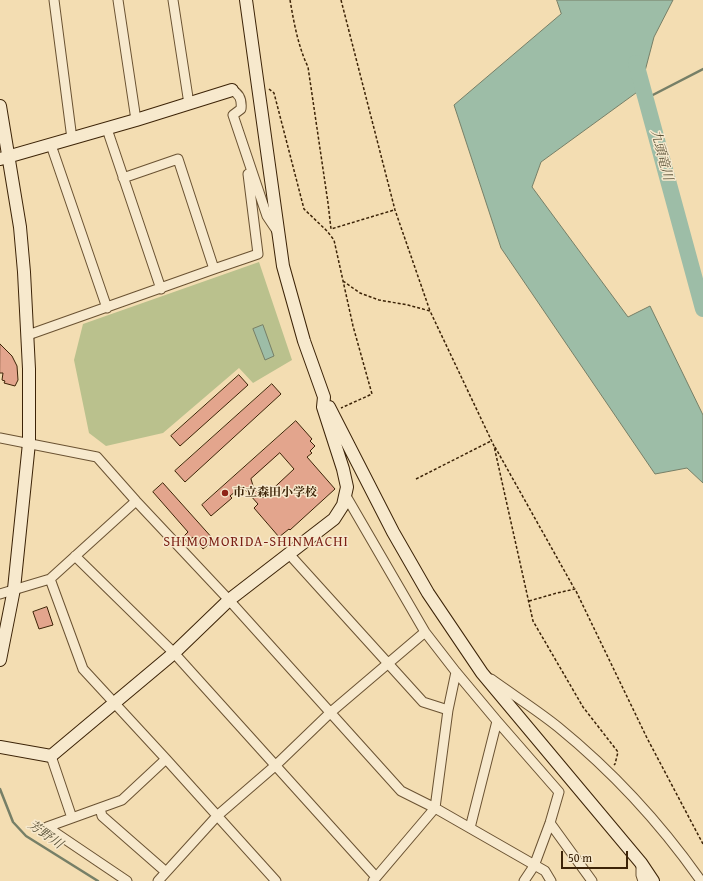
<!DOCTYPE html>
<html>
<head>
<meta charset="utf-8">
<style>
  body { margin:0 }
  #map { position:relative; width:703px; height:881px; overflow:hidden; background:#f3ddb2; font-family:"Gentium Book Plus",serif }
  canvas { display:block }
  .scale { position:absolute; left:561px; top:851px; width:67px; height:18px; box-sizing:border-box; border:2px solid #3c2307; border-top:0; padding-left:5px; font-size:12px; line-height:14px; white-space:nowrap; color:#3c2307; -webkit-text-stroke:3px #f7e9cd; paint-order:stroke }
</style>
</head>
<body>
<div id="map">
<canvas width="703" height="881"></canvas>
<div class="scale">50 m</div>
</div>
<script>
const context = document.querySelector('canvas').getContext('2d');
context.lineJoin = 'round';
function fill(path, color) { context.fillStyle = color; context.fill(path, 'evenodd'); }
function trace(path, color, width, dash) { context.strokeStyle = color; context.lineWidth = width; context.lineCap = dash ? 'butt' : 'round'; context.setLineDash(dash || []); context.stroke(path); }
function label(font, color, halo, rows, align = 'center') {
  context.font = font + ' "Gentium Book Plus","Noto Serif JP",serif'; context.lineWidth = 3; context.setLineDash([]); context.textBaseline = 'middle'; context.strokeStyle = halo; context.fillStyle = color; for (const [text, x, y, turn = 0] of rows) {
    context.save(); context.translate(x, y); context.rotate((+turn || 0) * Math.PI / 180); context.textAlign = isNaN(turn) ? turn : align; if (halo) context.strokeText(text, 0, 0); context.fillText(text, 0, 0); context.restore();
  }
}
const green = new Path2D(`
  M259,262L292,360L253,383L239,368L163,433L106,446L89,433L74,360L83,324Z`);
const water = new Path2D(`
  M557,0H673L654,37L640,90L541,162L532,187L628,317L650,306L703,415V483L687,468L655,474L501,248L454,105L561,14Z
  M263,325L274,356L265,360L253,329Z`);
const stream = new Path2D(`
  M645,99L703,69
  M0,789L13,822L26,836L98,881`);
const river = new Path2D(`
  M636,63L703,309`);
const building = new Path2D(`
  M0,344L12,356L17,366L18,380L15,386L4,383L5,381L2,380L3,373H0Z
  M239,375L248,385L180,446L171,436Z
  M272,384L281,394L185,482L175,471Z
  M296,421L312,439L310,441L315,446L310,451L312,453L307,457L335,489L290,530L289,529L279,537L254,508L258,504L242,486L230,496L232,498L211,516L202,505ZM280,453L294,469L263,498L254,489L251,479Z
  M163,483L214,540L203,549L193,537L187,542L183,537L188,532L153,492Z
  M47,607L53,625L39,629L33,612Z`);
const path = new Path2D(`
  M290,0C294,23 298,46 308,67L328,203L331,229L394,210
  M341,0L395,210L430,311
  M269,89L274,93L304,209L327,231L334,240L353,326L372,394L341,408
  M343,281L360,293L379,300L408,305L430,311L494,446L533,621L583,707L618,752L615,764L614,765
  M495,447L574,588
  M416,479L491,441
  M529,601L557,593L575,589L647,738L703,844`);
const street = new Path2D(`
  M54,0L72,139
  M118,0L136,120
  M173,0L189,104
  M232,90C240,94 242,100 241,109L233,115L267,216L277,231
  M107,129L161,289
  M51,145L107,308
  M214,269L258,254L248,174
  M28,335L214,269L178,159L123,178
  M0,438L97,457L136,501L229,600L401,791L435,808L545,871L551,881
  M346,496L425,632L456,672L497,721L559,792L550,823L534,866L524,881
  M289,554L423,702L448,710
  M75,556L174,653L376,877
  M50,579L83,669L166,759L276,881
  M0,594L50,579L136,501
  M491,679C513,695 537,710 558,727C612,771 661,824 701,881
  M51,756L72,818
  M100,808L102,816L166,872
  M550,823L592,881
  M470,828L497,721
  M641,863V875L643,881
  M127,881L47,827L122,800L166,759
  M158,881L217,816L276,765L331,712L425,632
  M373,881L435,808L448,710L456,672`);
const secondary = new Path2D(`
  M0,106L20,227L24,272L29,369V443L14,589L0,660
  M0,159L136,120L232,90
  M329,407L393,532L428,593L482,673L641,863L653,881
  M0,747L51,756L174,653L229,600L334,519L343,505L347,487L343,469L323,407L324,397L304,341L283,266L246,0`);
const markers = [
  [225,493,4,"#8f2418"]
];
const poiNames = [
  ["市立森田小学校",233,493]
];
const waterNames = [
  ["九頭竜川",661,155,75],
  ["芳野川",45,835,35]
];
const quarterNames = [
  ["SHIMOMORIDA-SHINMACHI",256,542]
];
fill(green, '#bac18d');
fill(water, '#9dbda7');
trace(water, '#767f67', 1);
trace(stream, '#767f67', 2.5);
trace(river, '#9dbda7', 16);
fill(building, '#e3a58d');
trace(building, '#3c2307', 1);
trace(street, '#6a5232', 11);
trace(secondary, '#3c2307', 14);
trace(path, '#3c2307', 1.5, [3, 2]);
trace(street, '#f7e9cd', 9);
trace(secondary, '#f7e9cd', 12);
for (const [x, y, r, color] of markers) { const dot = new Path2D(); dot.arc(x, y, r, 0, 2 * Math.PI); context.fillStyle = color; context.fill(dot); trace(dot, '#f7e9cd', 1.5); }
label('bold 12px', '#3c2307', '#f7e9cd', poiNames, 'left');
label('italic 13px', '#595137', '#f7e9cd', waterNames);
context.letterSpacing = '1px';
label('14px', '#7a1f14', '#f7e9cd', quarterNames);
context.letterSpacing = '0px';
</script>
</body>
</html>
